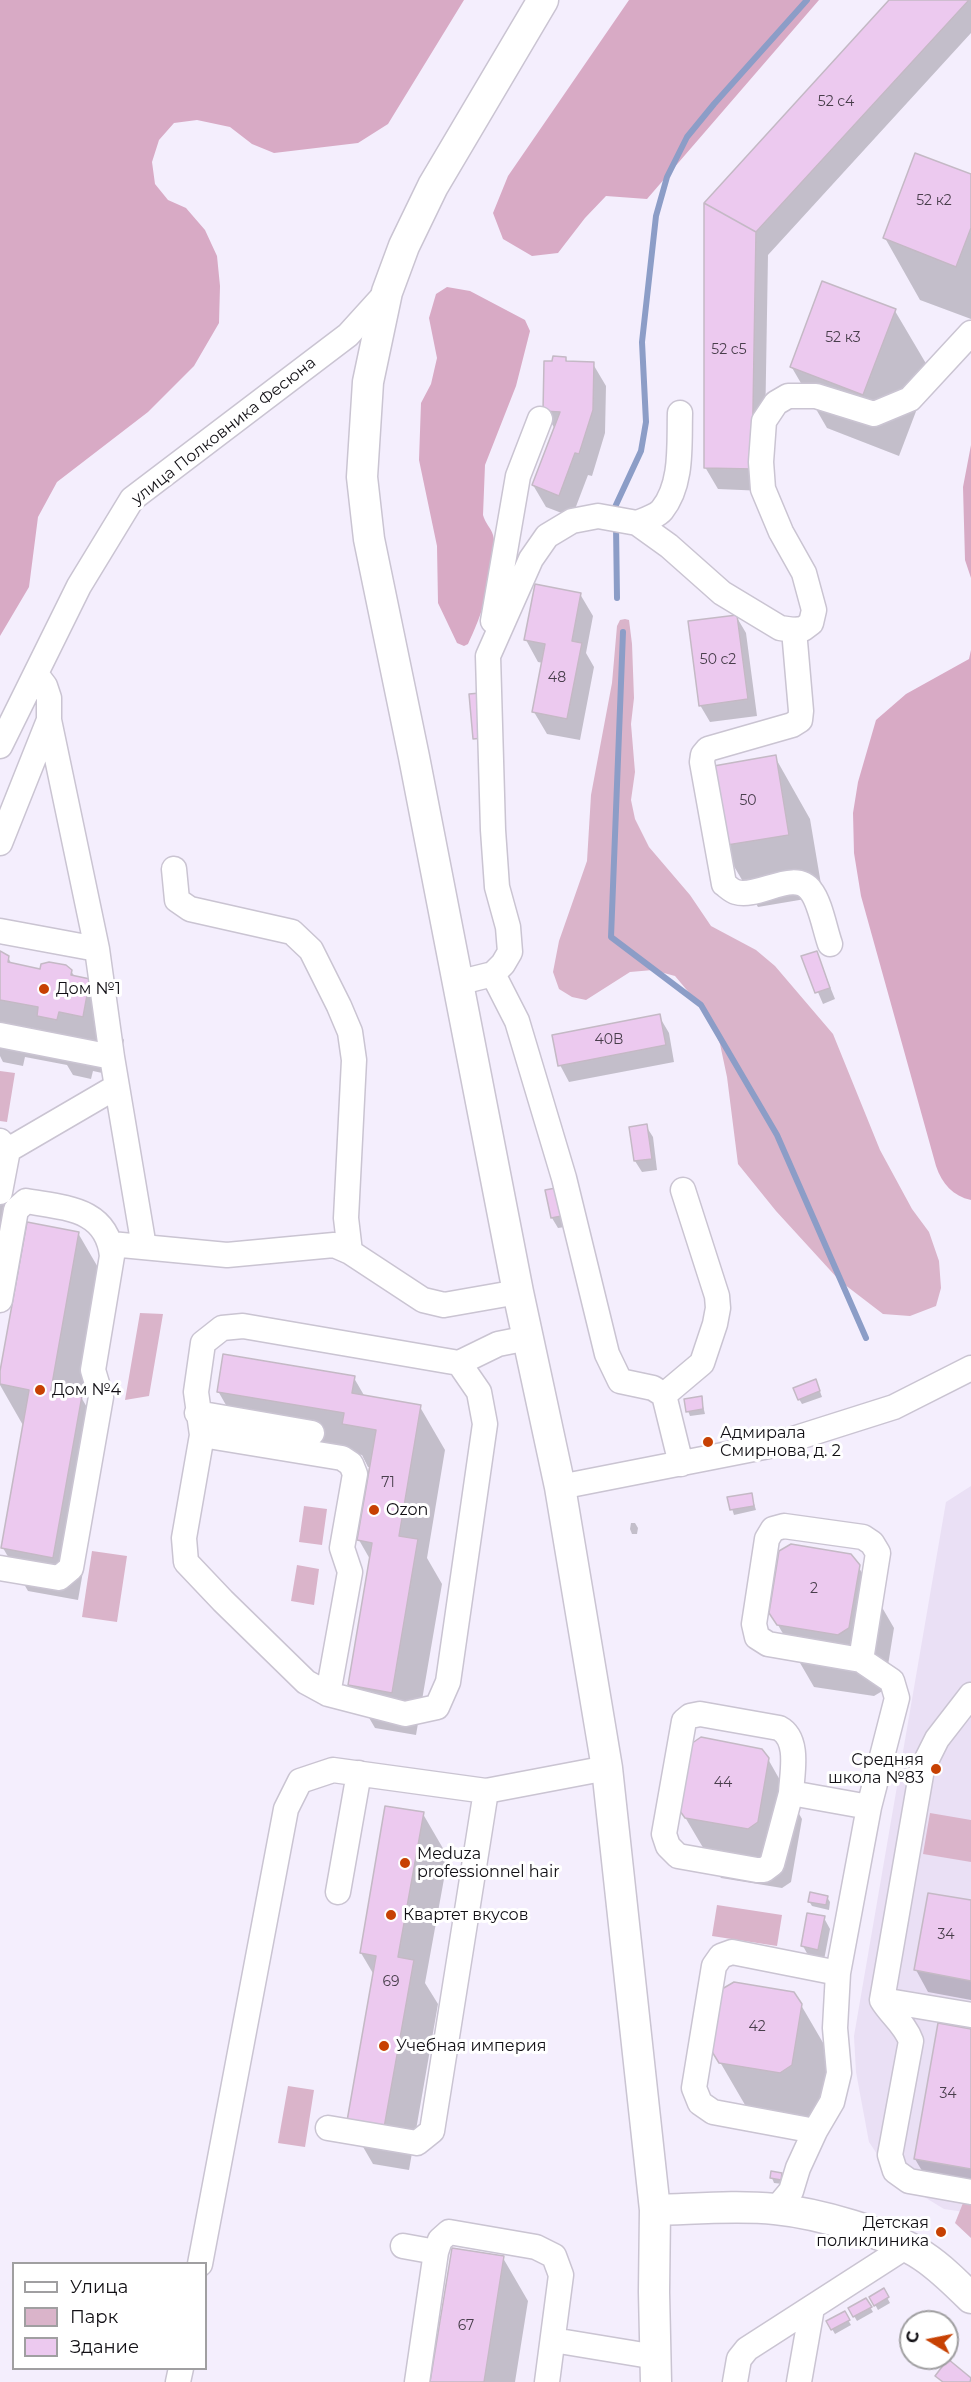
<!DOCTYPE html>
<html>
<head>
<meta charset="utf-8">
<style>
  body { margin:0 }
  #map { position:relative; width:971px; height:2382px; overflow:hidden; background:#f4eefd; font-family:Montserrat,sans-serif }
  canvas { display:block }
  .legend { position:absolute; left:12px; top:2262px; width:195px; height:108px; box-sizing:border-box; background:#fff; border:2px solid #a09fa1; margin:0; padding:8px 10px; list-style:none; font-size:18px; color:#110f14 }
  .legend li { display:flex; align-items:center; gap:12px; height:30px }
  .legend b { width:30px; border:2px solid #a09fa1 }
  .north { position:absolute; left:899px; top:2310px; width:60px; height:60px; box-sizing:border-box; background:#fff; border:2px solid #a09fa1; border-radius:50%; rotate:280deg; font-size:16px; font-weight:700; line-height:24px; text-align:center; color:#110f14 }
  .north::after { content:''; display:block; margin:auto; width:21px; height:27px; background:#c74103; clip-path:polygon(50% 0,100% 100%,50% 72%,0 100%) }
</style>
</head>
<body>
<div id="map">
<canvas width="971" height="2382"></canvas>
<ul class="legend">
<li><b style="height:8px;background:#fff"></b>Улица</li>
<li><b style="height:16px;background:#dab4ca"></b>Парк</li>
<li><b style="height:16px;background:#ecc9ef"></b>Здание</li>
</ul>
<div class="north">С</div>
</div>
<script>
const context = document.querySelector('canvas').getContext('2d');
context.lineJoin = 'round';
function fill(path, color) { context.fillStyle = color; context.fill(path, 'evenodd'); }
function trace(path, color, width, dash) { context.strokeStyle = color; context.lineWidth = width; context.lineCap = dash ? 'butt' : 'round'; context.setLineDash(dash || []); context.stroke(path); }
function label(font, color, halo, rows, align = 'center') {
  context.font = font + ' Montserrat,sans-serif'; context.lineWidth = 6; context.setLineDash([]); context.textBaseline = 'middle'; context.strokeStyle = halo; context.fillStyle = color; for (const [text, x, y, turn = 0] of rows) {
    context.save(); context.translate(x, y); context.rotate((+turn || 0) * Math.PI / 180); context.textAlign = isNaN(turn) ? turn : align; if (halo) context.strokeText(text, 0, 0); context.fillText(text, 0, 0); context.restore();
  }
}
const built = new Path2D(`
  M971,1486V2213L944,2209L893,2178L869,2142L856,2072L854,2036L946,1502Z`);
const green = new Path2D(`
  M625,619L629,620L632,644L634,698L631,724L635,772L631,800L635,819L649,847L690,895L711,926L756,950L775,966L833,1034L880,1150L912,1209L929,1232L939,1261L941,1288L936,1306L910,1316L883,1314L840,1281L776,1211L738,1164L727,1077L720,1044L707,1014L675,976L653,970L630,972L586,1000L572,997L559,989L553,972L559,941L587,861L591,795L612,683L617,626L620,620Z
  M0,1071L15,1073L7,1122L0,1121Z
  M140,1313L163,1314L149,1396L125,1400Z
  M304,1506L327,1509L322,1545L299,1542Z
  M92,1551L127,1556L117,1622L82,1617Z
  M297,1565L319,1569L314,1605L291,1601Z
  M930,1813L971,1820V1862L923,1854Z
  M717,1905L782,1915L777,1946L712,1936Z
  M288,2086L314,2090L305,2147L278,2143Z
  M963,2203L971,2205V2238L955,2223Z`);
const forest = new Path2D(`
  M0,0H464L388,124L358,143L274,153L252,144L230,127L197,120L174,123L159,140L152,162L155,184L168,200L186,208L205,230L217,256L220,286L219,323L194,366L148,412L57,482L38,517L29,587L0,636Z
  M629,0H819L647,199L606,196L585,218L558,253L532,256L503,239L493,213L508,176Z
  M447,287L470,291L525,320L530,331L516,386L485,465L483,515C485,523 491,528 493,535C501,562 480,620 468,644L464,646L457,643L438,603L437,546L419,460L421,403L431,384L437,358L429,318L436,294Z
  M971,445V578L965,560L963,487Z
  M971,650V1200C953,1196 942,1184 936,1166L861,896L854,853L853,813L858,782L876,720L906,694L969,659Z`);
const shadow = new Path2D(`
  M891,0H971V33L768,255L764,491L718,489L705,467L706,204Z
  M971,176V319L920,300L885,238Z
  M895,311L931,372L899,456L827,428L791,366Z
  M565,358L568,363L593,364L606,386L605,433L592,476L588,475L572,517L546,507L533,485L555,429L544,411Z
  M580,594L593,616L586,653L594,667L580,740L547,734L534,712L543,663L538,662L526,640Z
  M736,616L746,633L757,716L710,722L700,705Z
  M775,757L810,819L823,896L758,907L722,846Z
  M816,952L835,999L823,1004L803,957Z
  M0,953L8,957L12,965L41,970L71,971L75,977L89,980L124,1040L116,1076L93,1071L91,1079L73,1075L67,1065L25,1057L23,1066L3,1062L0,1056Z
  M659,1016L669,1033L674,1062L569,1082L560,1065Z
  M646,1126L653,1137L657,1170L642,1172L635,1161L631,1128Z
  M0,1191L26,1235L78,1233L103,1276L81,1397L106,1440L78,1600L28,1591L3,1548L24,1427L0,1385L20,1270L0,1266Z
  M567,1200L572,1226L558,1228L552,1218Z
  M354,1378L365,1397L420,1407L445,1450L427,1558L442,1584L416,1735L375,1728L350,1685L371,1561L359,1540L371,1467H368L362,1455L243,1435L218,1391Z
  M818,1386L822,1397L802,1404L799,1399Z
  M701,1398L705,1414L690,1416L688,1411Z
  M751,1494L756,1510L734,1515L729,1499Z
  M631,1523H635L638,1528L637,1534H632L630,1529Z
  M858,1566L894,1628L884,1690L874,1696L814,1687L771,1613Z
  M768,1759L802,1819L791,1882L782,1888L721,1878L679,1807Z
  M423,1814L448,1857L425,1983L438,2004L409,2170L373,2164L348,2121L374,1975L361,1953Z
  M827,1897L830,1902L829,1910L812,1906L809,1901Z
  M971,1902V2000L928,1992L916,1970Z
  M824,1918L830,1929L824,1960L809,1957L803,1946Z
  M801,2005L836,2065L826,2125L748,2110L713,2050Z
  M971,2031V2189L928,2181L915,2159Z
  M781,2174L784,2179L783,2184L774,2183L772,2178Z
  M503,2258L528,2301L515,2382H432Z
  M883,2290L890,2303L878,2310L871,2297Z
  M866,2300L873,2312L857,2321L850,2309Z
  M844,2313L851,2325L835,2334L828,2322Z`);
const stream = new Path2D(`
  M615,514V507L641,451L646,422L642,342L656,216L667,177L687,137L714,104L807,0
  M616,525L617,598
  M623,632L611,937L701,1005L777,1135L866,1338`);
const building = new Path2D(`
  M889,0H969L756,232L704,203Z
  M915,153L971,174V228L956,267L883,238Z
  M704,203L756,232L752,469L704,468Z
  M822,281L896,309L863,395L790,367Z
  M553,356L566,357V361L594,362L593,410L579,454L575,453L559,496L532,485L560,412L543,411L544,361H552Z
  M535,584L581,593L572,641L582,643L567,719L532,712L545,644L524,640Z
  M737,615L748,699L699,706L688,621Z
  M480,693L484,738L473,739L469,694Z
  M776,755L789,835L721,846L708,767Z
  M0,951L9,956L8,962L40,969L41,964L49,962L66,965L72,970L71,975L90,979L83,1017L59,1012L57,1020L37,1016L38,1007L0,1000Z
  M817,951L830,988L815,993L801,956Z
  M660,1014L666,1045L558,1066L552,1035Z
  M647,1124L652,1159L634,1161L629,1127Z
  M561,1187L567,1215L551,1218L545,1190Z
  M27,1222L79,1232L51,1390L82,1396L53,1558L1,1548L29,1390L0,1384V1371Z
  M223,1354L355,1376L352,1393L421,1405L399,1536L418,1539L392,1693L348,1685L372,1543L357,1540L376,1430L342,1424L344,1413L217,1392Z
  M816,1379L820,1391L798,1400L793,1388Z
  M702,1396L703,1409L686,1412L684,1399Z
  M752,1493L754,1506L730,1510L727,1497Z
  M791,1544L851,1554L860,1565L849,1628L838,1635L777,1625L769,1613L779,1551Z
  M701,1737L762,1749L769,1758L758,1822L748,1829L685,1818L677,1807L688,1746Z
  M385,1806L424,1812L398,1957L414,1960L384,2128L347,2121L376,1956L360,1953Z
  M810,1892L828,1896L826,1905L808,1902Z
  M928,1893L971,1900V1981L914,1970Z
  M807,1913L825,1916L818,1950L801,1946Z
  M734,1982L794,1992L802,2004L792,2065L780,2073L719,2063L711,2050L722,1989Z
  M938,2023L971,2029V2169L914,2159Z
  M771,2171L782,2173L781,2180L770,2178Z
  M452,2248L504,2256L484,2382H430Z
  M884,2288L889,2297L874,2306L869,2297Z
  M866,2298L872,2307L853,2317L848,2308Z
  M845,2311L850,2320L831,2330L826,2321Z
  M948,2359L971,2378L970,2382H943L935,2376Z`);
const minor = new Path2D(`
  M637,523C645,520 657,516 662,510C683,484 679,444 680,413
  M493,621L518,476L540,419
  M794,630L801,711L800,720L792,725L708,749L703,755L702,762L724,884C728,887 732,891 736,892C758,899 795,868 811,891C820,902 825,930 830,944
  M49,720L97,949
  M0,746L79,586L132,499L348,335L387,292
  M0,843L49,720V698L45,686L36,674
  M174,869L177,900L190,909L292,932L311,950L339,1006L350,1032L354,1060L346,1218L350,1252
  M0,931L97,949L112,1057L0,1035
  M493,974L517,1021L564,1178L607,1354L620,1381L653,1388L664,1395L681,1464
  M457,983L493,974L503,964L510,952L508,927L497,887L493,830L488,656L531,559L547,536L572,521L598,516L637,523L669,546L722,593L780,628L794,630L803,629L811,623L814,610L804,573L781,532L763,489L761,462L764,421L776,403L788,396H816L874,414L910,399L971,333
  M112,1057L144,1247
  M0,1141L8,1150L0,1192
  M8,1150L116,1087
  M111,1244L227,1255L334,1245L350,1252L423,1300L444,1305L518,1292
  M0,1300L16,1210L26,1201C65,1208 107,1208 112,1256L93,1370L101,1397L71,1568L59,1578L0,1568
  M243,1326L459,1363L479,1392L485,1424L448,1682L437,1707L405,1714L328,1694L306,1682L223,1601L186,1562L184,1538L202,1435L196,1392L203,1343L222,1328Z
  M459,1363L498,1344L528,1338
  M664,1395L702,1363L715,1324L718,1308L717,1296L683,1190
  M197,1413L312,1433
  M202,1435L342,1458L351,1464L355,1474L342,1548L350,1572L328,1694
  M560,1487L774,1445L894,1407L971,1368
  M861,1660L878,1553L872,1543L863,1537L784,1526L773,1529L767,1539L754,1624L757,1637L768,1644L861,1660L892,1681L897,1698L869,1807
  M971,1695L937,1739L922,1769L882,2000C891,2015 905,2024 911,2041L890,2155L895,2171L909,2181L971,2192
  M338,1892L359,1773
  M882,2000L971,2015
  M328,2128L417,2143L432,2131L486,1791
  M815,2131L713,2112L700,2103L694,2088L714,1966L721,1956L732,1952L838,1973
  M776,2209L791,2191L798,2168L815,2131L832,2102L839,2073L835,2028L838,1973L869,1807L791,1793C792,1773 800,1739 779,1728L700,1714L690,1716L684,1721L664,1834L668,1846L678,1856L757,1870H764L772,1864L791,1793
  M403,2246L436,2252
  M200,2264L286,1809L300,1781L333,1770L486,1791L607,1768
  M553,2340L656,2357
  M178,2382L181,2368
  M417,2382L436,2252L440,2240L449,2232L536,2247L554,2256L561,2275L547,2382
  M735,2382L739,2359L747,2349L907,2246
  M799,2382L812,2308`);
const major = new Path2D(`
  M543,0L433,186L404,246L387,292L368,382L362,477L369,539L414,757L518,1292L560,1487L607,1768L655,2210L654,2292L656,2382
  M655,2210C695,2209 735,2205 775,2209C816,2213 889,2233 923,2256C941,2268 956,2283 971,2298`);
const markers = [
  [44,989,6,"#c74103"],
  [40,1390,6,"#c74103"],
  [708,1442,6,"#c74103"],
  [374,1510,6,"#c74103"],
  [936,1769,6,"#c74103"],
  [405,1863,6,"#c74103"],
  [391,1915,6,"#c74103"],
  [384,2046,6,"#c74103"],
  [941,2232,6,"#c74103"]
];
const numberNames = [
  ["52 с4",836,102],
  ["52 к2",934,201],
  ["52 к3",843,338],
  ["52 с5",729,350],
  ["50 с2",718,660],
  ["48",557,678],
  ["50",748,801],
  ["40В",609,1040],
  ["71",388,1483],
  ["2",814,1589],
  ["44",723,1783],
  ["34",946,1935],
  ["69",391,1982],
  ["42",757,2027],
  ["34",948,2094],
  ["67",466,2326]
];
const streetNames = [
  ["улица Полковника Фесюна",224,431,-38]
];
const poiNames = [
  ["Дом №1",56,989],
  ["Дом №4",52,1390],
  ["Адмирала",720,1433],
  ["Смирнова, д. 2",720,1451],
  ["Ozon",386,1510],
  ["Средняя",924,1760,"right"],
  ["школа №83",924,1778,"right"],
  ["Meduza",417,1854],
  ["professionnel hair",417,1872],
  ["Квартет вкусов",403,1915],
  ["Учебная империя",396,2046],
  ["Детская",929,2223,"right"],
  ["поликлиника",929,2241,"right"]
];
fill(built, '#eae0f5');
fill(green, '#dab4ca');
fill(forest, '#d8aac5');
fill(shadow, '#0003');
trace(stream, '#8c9dc7', 6);
fill(building, '#ecc9ef');
trace(building, '#c4b9c5', 1.5);
trace(minor, '#cac4d2', 27);
trace(major, '#cac4d2', 33);
trace(minor, '#fff', 24);
trace(major, '#fff', 30);
for (const [x, y, r, color] of markers) { const dot = new Path2D(); dot.arc(x, y, r, 0, 2 * Math.PI); context.fillStyle = color; context.fill(dot); trace(dot, '#fff', 2); }
label('14px', '#483e4b', null, numberNames);
label('16px', '#110f14', '#fff', streetNames);
label('16px', '#110f14', '#fff', poiNames, 'left');
</script>
</body>
</html>
